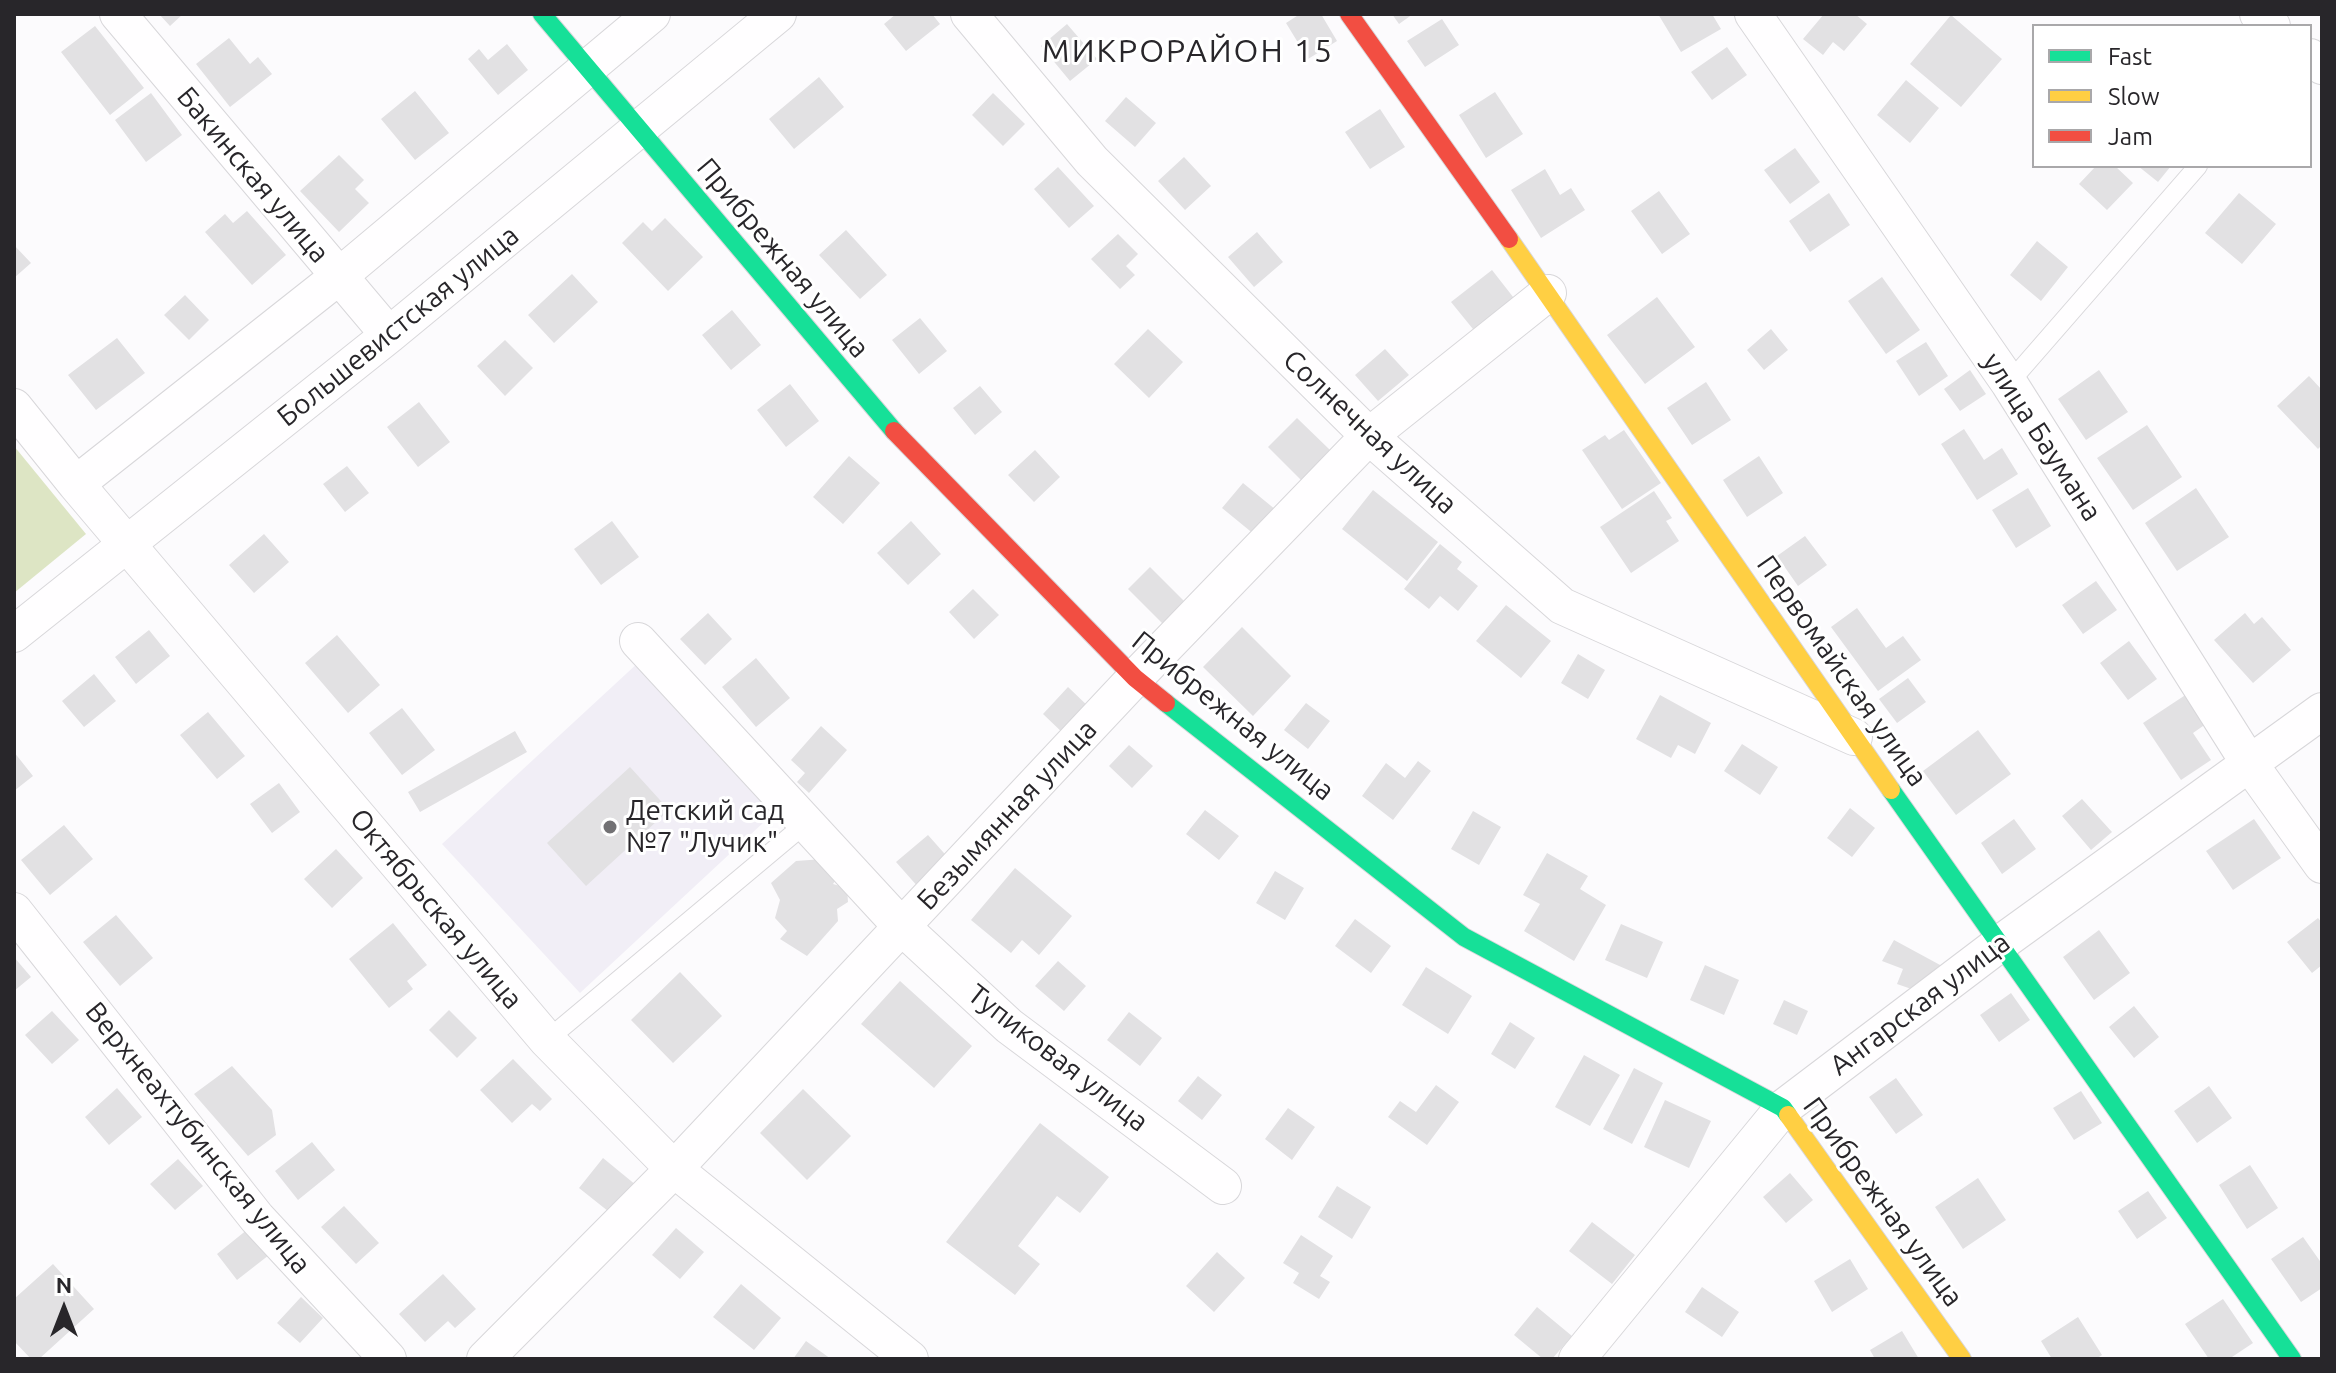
<!DOCTYPE html>
<html>
<head>
<meta charset="utf-8">
<style>
  body { margin:0 }
  #map { position:relative; width:2336px; height:1373px; overflow:hidden; background:#fcfbfd; font-family:Ubuntu,sans-serif }
  canvas { display:block }
  .frame { position:absolute; inset:0; border:16px solid #28262a; pointer-events:none }
  .legend { position:absolute; left:2032px; top:24px; width:280px; height:144px; box-sizing:border-box; background:#fff; border:2px solid #a9a8aa; margin:0; padding:10px 14px; list-style:none; font-size:24px; color:#28262a }
  .legend li { display:flex; align-items:center; gap:16px; height:40px }
  .legend b { width:40px; border:2px solid #a9a8aa }
  .north { position:absolute; left:24px; top:1269px; width:80px; height:80px; -webkit-text-stroke:6px #fff; paint-order:stroke; rotate:0deg; font-size:22px; font-weight:700; line-height:32px; text-align:center; color:#28262a }
  .north::after { content:''; display:block; margin:auto; width:28px; height:36px; background:#28262a; clip-path:polygon(50% 0,100% 100%,50% 72%,0 100%) }
</style>
</head>
<body>
<div id="map">
<canvas width="2336" height="1373"></canvas>
<div class="frame"></div>
<ul class="legend">
<li><b style="height:10px;background:#16e098"></b>Fast</li>
<li><b style="height:10px;background:#ffcf43"></b>Slow</li>
<li><b style="height:10px;background:#f24e42"></b>Jam</li>
</ul>
<div class="north">N</div>
</div>
<script>
const context = document.querySelector('canvas').getContext('2d');
context.lineJoin = 'round';
function fill(path, color) { context.fillStyle = color; context.fill(path, 'evenodd'); }
function trace(path, color, width, dash) { context.strokeStyle = color; context.lineWidth = width; context.lineCap = dash ? 'butt' : 'round'; context.setLineDash(dash || []); context.stroke(path); }
function label(font, color, halo, rows, align = 'center') {
  context.font = font + ' Ubuntu,sans-serif'; context.lineWidth = 6; context.setLineDash([]); context.textBaseline = 'middle'; context.strokeStyle = halo; context.fillStyle = color; for (const [text, x, y, turn = 0] of rows) {
    context.save(); context.translate(x, y); context.rotate((+turn || 0) * Math.PI / 180); context.textAlign = isNaN(turn) ? turn : align; if (halo) context.strokeText(text, 0, 0); context.fillText(text, 0, 0); context.restore();
  }
}
const built = new Path2D(`
  M640,661L778,809L580,993L442,844Z`);
const green = new Path2D(`
  M14,446L86,534L14,593Z`);
const building = new Path2D(`
  M159,14H183L170,26Z
  M896,14H932L940,24L906,51L884,24Z
  M1300,14H1321L1337,41L1308,59L1286,23Z
  M1392,14H1413L1399,24Z
  M1658,14H1712L1721,29L1681,52Z
  M1824,14H1855L1867,24L1844,51L1833,42L1823,55L1803,39Z
  M1951,15L2002,59L1961,107L1910,64Z
  M1442,19L1459,45L1425,67L1407,41Z
  M1067,24L1097,59L1070,81L1041,46Z
  M95,26L144,88L110,115L61,52Z
  M229,38L250,64L258,57L272,74L230,107L196,64Z
  M507,44L528,70L498,95L468,59L479,49L488,60Z
  M1727,47L1747,75L1712,100L1691,72Z
  M819,77L844,107L794,149L769,119Z
  M1906,80L1939,108L1910,143L1877,115Z
  M415,91L449,133L415,160L381,119Z
  M1495,92L1523,134L1486,158L1459,115Z
  M151,93L182,135L146,162L115,120Z
  M993,93L1025,124L1003,146L972,115Z
  M1126,97L1156,123L1135,147L1105,121Z
  M1380,109L1405,147L1370,169L1345,132Z
  M1795,148L1820,182L1790,204L1764,170Z
  M339,155L364,180L355,189L369,203L339,232L300,191Z
  M1184,157L1211,186L1185,210L1158,181Z
  M2096,166H2115L2133,183L2107,210L2079,184Z
  M2138,166H2171L2158,182Z
  M1058,167L1094,206L1069,228L1034,189Z
  M1545,169L1560,195L1571,188L1585,210L1541,238L1511,190Z
  M1659,191L1690,234L1662,254L1631,211Z
  M1829,193L1850,225L1810,252L1789,221Z
  M2239,193L2276,224L2242,264L2205,233Z
  M247,211L286,255L252,285L205,232L225,214L233,223Z
  M665,218L703,257L668,291L622,243L643,222L652,231Z
  M846,230L887,275L860,299L819,255Z
  M1257,232L1283,262L1254,287L1228,257Z
  M1118,234L1138,254L1126,266L1135,275L1120,289L1091,259Z
  M2037,241L2068,267L2041,301L2010,275Z
  M14,245L31,263L14,278Z
  M1492,270L1517,302L1477,334L1451,302Z
  M572,274L598,302L554,343L528,315Z
  M1882,277L1920,330L1886,354L1848,301Z
  M185,295L209,320L189,340L164,315Z
  M1657,297L1695,347L1645,384L1607,335Z
  M732,310L761,345L731,370L702,335Z
  M920,318L947,351L919,374L892,340Z
  M1148,329L1183,362L1149,398L1114,364Z
  M1771,329L1788,350L1764,370L1747,350Z
  M117,338L145,373L96,410L68,375Z
  M505,340L533,368L505,396L477,366Z
  M1926,342L1948,376L1919,396L1896,361Z
  M1385,349L1409,375L1378,401L1355,375Z
  M1970,370L1986,394L1960,411L1944,389Z
  M2099,370L2128,412L2086,440L2058,399Z
  M2309,376L2322,390V445L2318,449L2277,406Z
  M1706,382L1731,420L1692,445L1667,408Z
  M790,384L819,421L786,447L757,410Z
  M980,386L1002,412L975,435L953,408Z
  M419,402L450,442L418,467L387,427Z
  M1297,418L1330,450L1301,480L1268,447Z
  M2147,425L2182,477L2133,510L2097,458Z
  M1964,429L1984,460L2002,448L2018,474L1977,500L1941,444Z
  M1624,430L1661,483L1622,509L1582,450L1605,435L1609,440Z
  M1035,450L1060,477L1034,502L1008,475Z
  M849,456L880,483L843,524L813,497Z
  M1759,456L1783,493L1747,517L1723,480Z
  M347,466L369,493L345,512L323,484Z
  M1243,483L1276,510L1255,535L1222,508Z
  M2028,488L2051,526L2016,548L1992,510Z
  M2196,488L2229,537L2177,571L2145,523Z
  M1373,490L1438,542L1407,581L1342,529Z
  M1654,491L1672,518L1666,521L1679,541L1631,573L1600,527Z
  M612,521L639,557L601,585L574,549Z
  M911,521L941,554L908,585L877,553Z
  M264,534L289,562L254,593L229,565Z
  M1805,536L1827,565L1798,586L1777,556Z
  M1440,544L1462,562L1457,569L1478,586L1458,611L1440,596L1429,609L1404,589Z
  M1150,567L1186,603L1164,625L1128,589Z
  M2096,581L2117,610L2083,634L2062,605Z
  M973,589L999,615L974,639L949,612Z
  M1506,605L1551,641L1521,678L1476,641Z
  M1857,608L1886,648L1903,636L1921,660L1878,691L1831,627Z
  M708,613L732,639L705,665L680,639Z
  M2245,613L2254,624L2262,617L2291,650L2253,683L2214,640Z
  M1242,627L1291,676L1253,716L1203,667Z
  M149,630L170,656L136,684L115,657Z
  M337,635L380,685L348,713L305,663Z
  M2129,641L2157,679L2128,700L2100,663Z
  M1578,654L1605,670L1588,699L1561,683Z
  M756,658L790,698L756,727L722,687Z
  M94,674L116,701L84,727L62,701Z
  M1908,678L1926,702L1897,723L1879,699Z
  M1068,687L1091,709L1066,736L1043,714Z
  M2193,690L2213,719L2193,733L2211,760L2181,780L2143,723Z
  M1660,695L1711,723L1695,754L1678,745L1671,758L1636,739Z
  M1306,703L1330,721L1308,749L1284,730Z
  M402,708L435,750L402,775L369,733Z
  M208,712L245,756L217,779L180,735Z
  M821,726L847,750L809,793L797,782L805,773L791,760Z
  M1978,730L2011,774L1956,815L1923,771Z
  M515,731L527,752L420,812L408,792Z
  M1742,744L1778,767L1760,795L1724,771Z
  M1129,745L1153,766L1132,788L1109,766Z
  M14,752L33,776L14,791Z
  M1418,761L1431,771L1393,820L1362,796L1386,763L1405,778Z
  M630,767L669,810L586,886L547,843Z
  M279,783L300,812L272,833L250,804Z
  M2082,799L2112,832L2091,850L2062,816Z
  M1850,808L1875,828L1852,857L1827,838Z
  M1205,810L1239,836L1219,860L1186,834Z
  M1473,811L1501,827L1479,865L1451,849Z
  M2014,819L2036,849L2002,874L1981,843Z
  M2254,819L2281,858L2233,890L2206,851Z
  M64,825L93,859L50,895L21,860Z
  M928,835L951,861L919,888L896,862Z
  M336,849L363,878L332,908L304,879Z
  M1547,853L1588,876L1580,889L1606,905L1574,961L1524,931L1540,904L1523,895Z
  M823,859L841,872L833,884L847,888L848,902L837,909L838,921L807,956L780,939L787,931L775,918L780,900L771,883L796,861Z
  M1015,868L1072,916L1039,955L1022,940L1011,953L971,920Z
  M1275,871L1304,888L1285,920L1256,903Z
  M116,915L153,958L120,986L83,942Z
  M2318,918L2322,923V965L2312,973L2287,942Z
  M1355,919L1391,946L1371,973L1335,946Z
  M393,923L427,965L407,981L413,989L389,1008L349,959Z
  M1621,924L1663,942L1647,978L1605,960Z
  M2099,930L2130,973L2094,1000L2063,957Z
  M1894,940L1953,972L1923,993L1897,984L1903,969L1882,961Z
  M14,957L31,977L14,991Z
  M1058,961L1086,986L1064,1011L1035,986Z
  M1705,965L1739,980L1724,1015L1690,1000Z
  M1426,967L1472,996L1448,1034L1402,1005Z
  M680,972L722,1016L673,1063L631,1020Z
  M900,981L972,1046L934,1088L861,1024Z
  M2011,993L2030,1020L1999,1042L1980,1015Z
  M1784,1000L1808,1011L1797,1035L1773,1024Z
  M2134,1006L2159,1037L2134,1058L2109,1027Z
  M449,1010L477,1038L457,1058L429,1030Z
  M52,1011L79,1040L52,1064L25,1035Z
  M1129,1012L1162,1038L1140,1066L1107,1040Z
  M1510,1022L1535,1038L1515,1069L1491,1054Z
  M1584,1055L1620,1075L1590,1126L1555,1107Z
  M513,1059L552,1099L540,1111L532,1104L512,1123L480,1090Z
  M232,1066L272,1110L276,1135L248,1156L194,1094Z
  M1634,1068L1663,1083L1632,1144L1603,1129Z
  M1198,1076L1222,1095L1202,1120L1178,1101Z
  M1896,1078L1923,1115L1896,1134L1869,1097Z
  M1436,1085L1459,1102L1427,1145L1388,1117L1400,1101L1416,1112Z
  M2209,1086L2232,1118L2197,1143L2174,1111Z
  M117,1088L142,1117L109,1145L85,1117Z
  M803,1089L851,1136L807,1180L760,1133Z
  M2081,1091L2102,1123L2074,1140L2053,1108Z
  M1665,1100L1711,1121L1689,1168L1644,1147Z
  M1288,1108L1315,1127L1292,1160L1265,1139Z
  M1040,1123L1109,1177L1080,1213L1057,1196L1018,1246L1040,1264L1015,1295L946,1242Z
  M312,1142L335,1170L298,1200L275,1171Z
  M603,1158L642,1190L618,1219L579,1188Z
  M178,1159L203,1186L175,1210L150,1184Z
  M2250,1165L2278,1208L2247,1229L2219,1185Z
  M1790,1173L1813,1200L1786,1223L1763,1197Z
  M1978,1178L2006,1220L1963,1249L1935,1207Z
  M1337,1186L1371,1207L1352,1239L1318,1217Z
  M2148,1191L2167,1218L2137,1239L2118,1211Z
  M344,1206L379,1243L356,1264L321,1227Z
  M1592,1222L1635,1255L1612,1284L1569,1251Z
  M676,1228L704,1252L680,1279L652,1255Z
  M248,1229L269,1255L237,1280L217,1254Z
  M1301,1235L1333,1256L1320,1276L1330,1282L1319,1299L1293,1283L1299,1273L1283,1263Z
  M2303,1237L2322,1264V1288L2301,1302L2271,1259Z
  M1217,1252L1245,1278L1214,1312L1186,1286Z
  M1850,1259L1868,1289L1832,1312L1814,1281Z
  M53,1264L94,1309L39,1359H31L14,1341V1299Z
  M443,1274L476,1309L455,1328L448,1321L425,1342L399,1314Z
  M741,1284L781,1318L754,1350L713,1317Z
  M1702,1287L1739,1312L1722,1337L1685,1312Z
  M301,1297L323,1318L300,1343L277,1323Z
  M2223,1299L2253,1343L2229,1359H2209L2185,1324Z
  M1537,1307L1572,1336L1552,1359H1543L1514,1335Z
  M2078,1317L2102,1355L2096,1359H2052L2041,1341Z
  M1902,1331L1919,1359H1875L1870,1350Z
  M806,1341L831,1359H793Z`);
const lane = new Path2D(`
  M2009,383L2198,166
  M547,1040L805,824`);
const street = new Path2D(`
  M118,14L389,335
  M969,14L1092,161L1369,436L1562,606L1854,737
  M1753,14L2009,383L2249,763L2322,865
  M2258,14L2272,26
  M2310,57L2322,66
  M14,407L76,484L547,1040L674,1169L910,1359
  M76,484L338,277L652,14
  M14,634L389,335L778,14
  M638,641L902,927L1009,1026L1223,1186
  M14,911L257,1218L388,1359
  M485,1359L674,1169L1135,678L1369,436L1548,293
  M1577,1359L1783,1108L1998,945L2322,711`);
const fast = new Path2D(`
  M542,14L894,431
  M1166,703L1464,937L1783,1108L1788,1115
  M1891,790L2292,1359`);
const slow = new Path2D(`
  M1509,239L1891,790
  M1788,1115L1962,1359`);
const jam = new Path2D(`
  M1349,14L1509,239
  M894,431L1135,678L1166,703`);
const markers = [
  [610,827,8,"#727174"]
];
const streetNames = [
  ["Бакинская улица",253,175,50],
  ["Прибрежная улица",783,258,50],
  ["Большевистская улица",398,326,-39],
  ["Солнечная улица",1370,432,43],
  ["улица Баумана",2042,437,57],
  ["Первомайская улица",1842,671,55],
  ["Прибрежная улица",1233,716,39],
  ["Безымянная улица",1007,815,-47],
  ["Октябрьская улица",436,909,50],
  ["Ангарская улица",1920,1004,-37],
  ["Тупиковая улица",1058,1058,38],
  ["Верхнеахтубинская улица",198,1138,51],
  ["Прибрежная улица",1883,1202,54]
];
const poiNames = [
  ["Детский сад",626,811],
  ["№7 \"Лучик\"",626,843]
];
const quarterNames = [
  ["МИКРОРАЙОН 15",1188,51]
];
fill(built, '#f1eef6');
fill(green, '#dde5c4');
fill(building, '#e2e1e3');
trace(lane, '#d8d7da', 20);
trace(street, '#d8d7da', 38);
trace(fast, '#d8d7da', 20);
trace(slow, '#d8d7da', 20);
trace(jam, '#d8d7da', 20);
trace(lane, '#fffeff', 18);
trace(street, '#fffeff', 36);
trace(fast, '#16e098', 18);
trace(slow, '#ffcf43', 18);
trace(jam, '#f24e42', 18);
for (const [x, y, r, color] of markers) { const dot = new Path2D(); dot.arc(x, y, r, 0, 2 * Math.PI); context.fillStyle = color; context.fill(dot); trace(dot, '#fff', 3); }
label('28px', '#28262a', '#fff', streetNames);
label('28px', '#28262a', '#fff', poiNames, 'left');
context.letterSpacing = '2px';
label('32px', '#28262a', '#fff', quarterNames);
context.letterSpacing = '0px';
</script>
</body>
</html>
